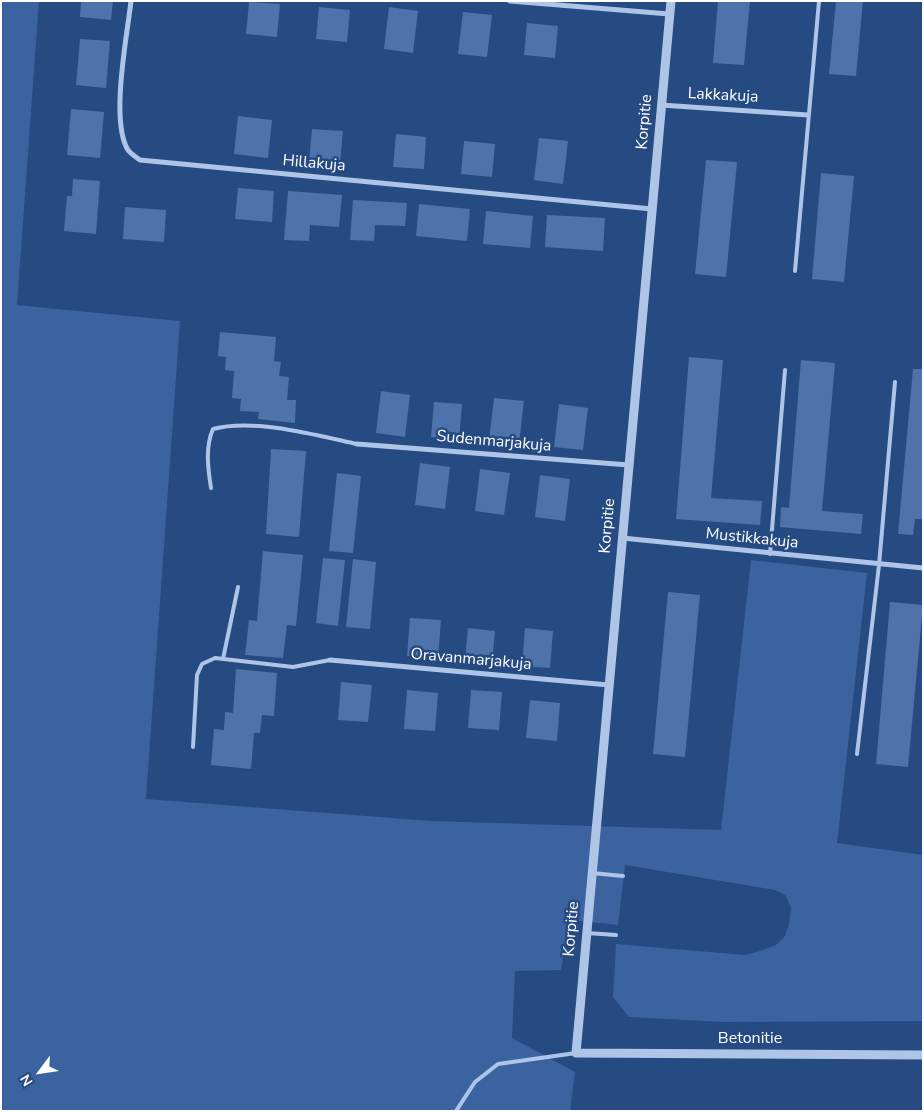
<!DOCTYPE html>
<html>
<head>
<meta charset="utf-8">
<style>
  body { margin:0 }
  #map { position:relative; width:924px; height:1112px; overflow:hidden; background:#264a82; font-family:"Nunito Sans",sans-serif }
  canvas { display:block }
  .frame { position:absolute; inset:0; border:2px solid #fff; pointer-events:none }
  .north { position:absolute; left:15px; top:1047px; width:50px; height:50px; -webkit-text-stroke:4px #264a82; paint-order:stroke; rotate:239deg; font-size:14px; font-weight:700; line-height:20px; text-align:center; color:#fff }
  .north::after { content:''; display:block; margin:auto; width:18px; height:22px; background:#fff; clip-path:polygon(50% 0,100% 100%,50% 72%,0 100%) }
</style>
</head>
<body>
<div id="map">
<canvas width="924" height="1112"></canvas>
<div class="frame"></div>
<div class="north">N</div>
</div>
<script>
const context = document.querySelector('canvas').getContext('2d');
context.lineJoin = 'round';
function fill(path, color) { context.fillStyle = color; context.fill(path, 'evenodd'); }
function trace(path, color, width, dash) { context.strokeStyle = color; context.lineWidth = width; context.lineCap = dash ? 'butt' : 'round'; context.setLineDash(dash || []); context.stroke(path); }
function label(font, color, halo, rows, align = 'center') {
  context.font = font + ' "Nunito Sans",sans-serif'; context.lineWidth = 5; context.setLineDash([]); context.textBaseline = 'middle'; context.strokeStyle = halo; context.fillStyle = color; for (const [text, x, y, turn = 0] of rows) {
    context.save(); context.translate(x, y); context.rotate((+turn || 0) * Math.PI / 180); context.textAlign = isNaN(turn) ? turn : align; if (halo) context.strokeText(text, 0, 0); context.fillText(text, 0, 0); context.restore();
  }
}
const green = new Path2D(`
  M1,1H39L17,305L180,321L146,799L431,821L721,830L751,560L867,573L837,843L923,855V1021L723,1022L629,1017L613,997L616,944L745,955L760,951L776,945L785,936L789,924L791,907L785,895L775,890L625,865L618,925L569,920L561,970L515,971L512,1038L575,1072L570,1111H1Z`);
const building = new Path2D(`
  M81,1H113L111,20L80,17Z
  M718,1H750L744,65L713,63Z
  M836,1H863L856,76L829,74Z
  M249,2L280,4L277,37L246,34Z
  M319,7L350,10L347,42L316,39Z
  M389,7L418,11L413,53L384,49Z
  M463,12L492,15L487,57L458,54Z
  M527,23L558,26L555,58L524,55Z
  M80,39L110,41L106,88L76,85Z
  M71,109L104,112L100,158L67,155Z
  M238,116L272,120L268,158L234,154Z
  M312,129L343,131L340,164L309,161Z
  M396,134L426,137L424,169L393,167Z
  M539,138L568,141L563,184L534,180Z
  M464,141L495,144L492,177L461,174Z
  M706,160L737,162L726,277L695,274Z
  M821,173L854,176L844,282L812,279Z
  M73,179L100,181L96,234L64,231L67,196H72Z
  M238,188L274,191L272,222L235,219Z
  M288,191L342,195L339,227L310,225L309,241L284,240Z
  M353,200L407,203L405,226L375,225L374,241L350,240Z
  M419,204L470,209L467,241L416,236Z
  M125,207L166,210L164,242L123,239Z
  M486,211L533,216L530,248L483,244Z
  M547,215L605,218L603,251L545,247Z
  M220,332L276,337L274,361L281,362L279,376L289,377L287,400H296L295,423L258,419L259,412L240,411L241,399L232,398L234,371L225,370L226,357L218,356Z
  M689,357L723,360L711,498L762,501L760,525L676,519Z
  M801,360L835,363L822,511L863,514L861,534L780,527L781,507L789,508Z
  M913,369H923V519H915L913,535L898,534Z
  M381,391L410,395L405,437L376,433Z
  M494,398L524,401L519,444L489,440Z
  M434,402L462,404L459,440L431,437Z
  M559,404L588,408L583,450L554,447Z
  M271,449L306,451L299,537L266,534Z
  M420,463L450,467L445,509L415,505Z
  M480,469L510,473L504,515L475,511Z
  M337,473L361,476L353,553L329,551Z
  M540,475L570,479L565,521L535,517Z
  M263,551L303,555L296,626L287,625L283,658L245,655L249,620L257,621Z
  M323,558L345,560L338,626L316,623Z
  M353,559L376,562L370,629L346,627Z
  M668,592L700,595L685,757L653,754Z
  M890,602L923,605L908,767L876,764Z
  M410,618L441,620L438,658L407,656Z
  M468,628L495,631L492,663L465,660Z
  M525,628L553,631L550,668L522,666Z
  M236,669L277,673L274,716L262,715L260,733H254L251,769L211,765L214,729L224,730L225,712L233,713Z
  M341,682L372,685L368,722L338,720Z
  M407,690L438,693L435,731L404,729Z
  M471,690L502,692L499,730L468,728Z
  M530,700L560,703L557,741L526,738Z`);
const service = new Path2D(`
  M795,271L819,1
  M211,488C208,469 205,447 213,429C254,418 316,435 357,444
  M770,554L785,370
  M223,659L238,587
  M193,747L197,675L202,664L215,658L293,667L330,660
  M857,754L879,565L895,382
  M592,873L623,876
  M587,933L616,935
  M456,1111L475,1082L498,1064L576,1053`);
const minor = new Path2D(`
  M131,1C127,37 110,121 128,150C131,154 136,157 140,160L652,209
  M510,1L669,14
  M661,105L808,115
  M357,444L629,465
  M622,538L923,568
  M330,660L609,685`);
const tertiary = new Path2D(`
  M671,1L576,1053L923,1055`);
const streetNames = [
  ["Lakkakuja",723,96,3],
  ["Korpitie",645,122,-85],
  ["Hillakuja",314,164,5],
  ["Sudenmarjakuja",494,442,5],
  ["Korpitie",608,526,-85],
  ["Mustikkakuja",752,539,6],
  ["Oravanmarjakuja",471,660,5],
  ["Korpitie",572,929,-85],
  ["Betonitie",750,1039]
];
fill(green, '#3b63a0');
fill(building, '#4e73ab');
trace(service, '#afc5e7', 4);
trace(minor, '#afc5e7', 5);
trace(tertiary, '#afc5e7', 9);
label('16px', '#fff', '#264a82', streetNames);
</script>
</body>
</html>
